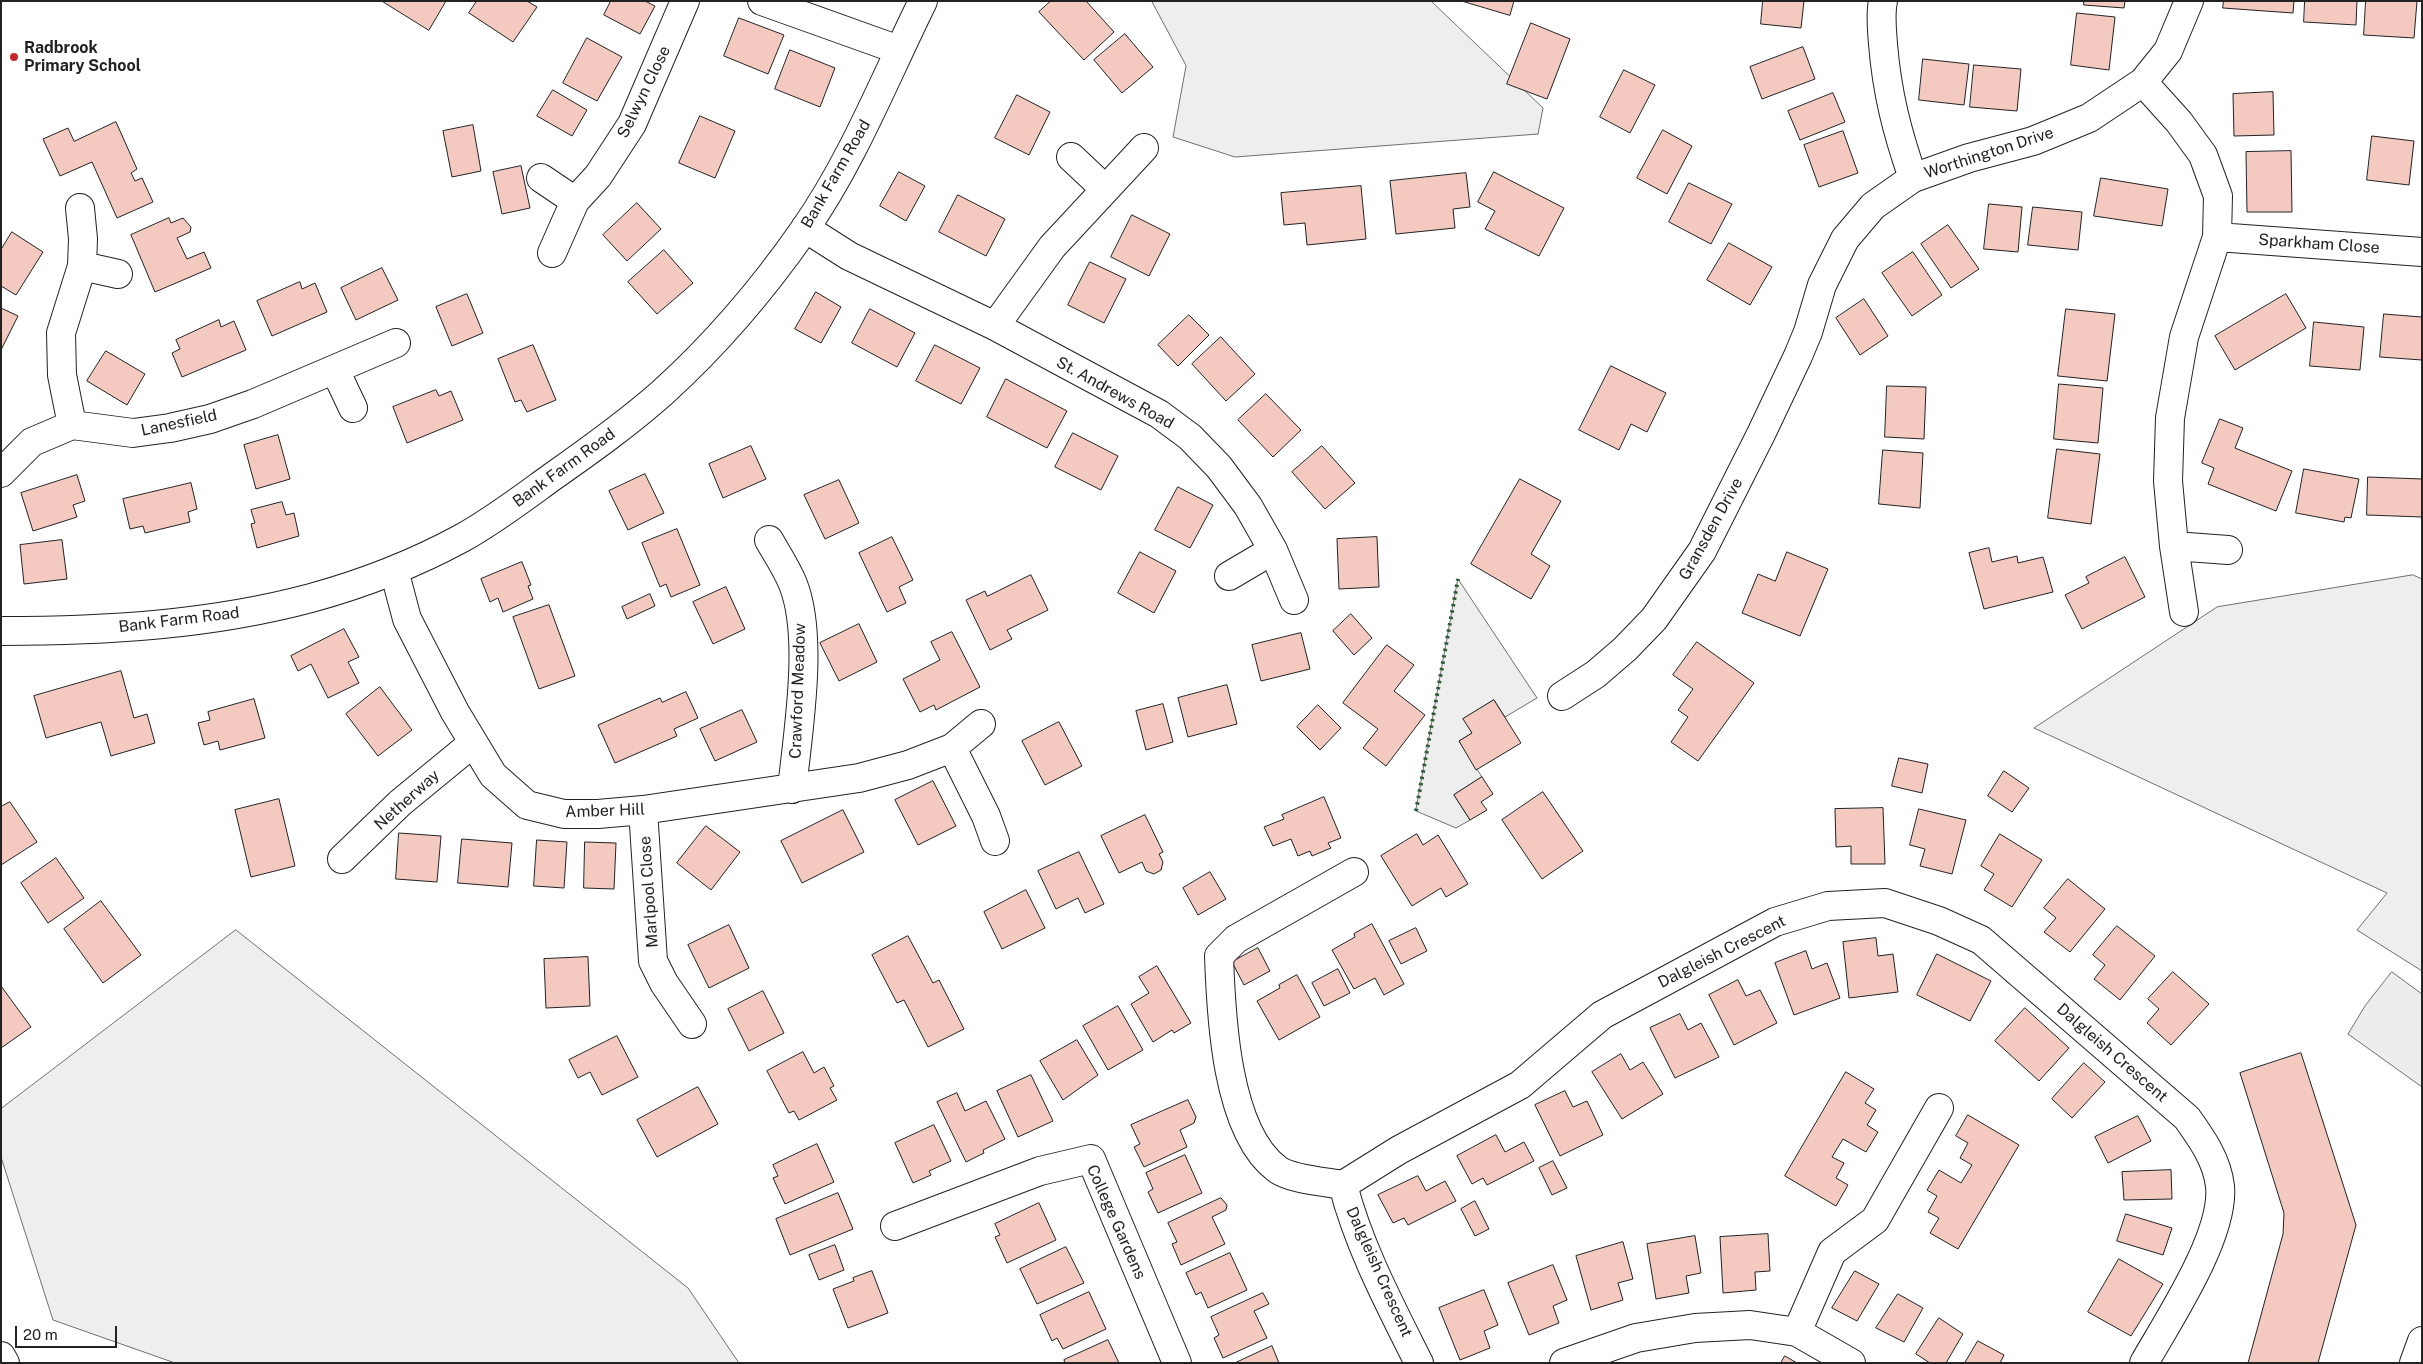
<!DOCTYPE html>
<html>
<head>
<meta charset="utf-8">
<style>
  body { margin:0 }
  #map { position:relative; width:2423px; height:1364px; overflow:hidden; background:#fff; font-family:"Public Sans",sans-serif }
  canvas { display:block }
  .frame { position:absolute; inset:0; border:2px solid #222; pointer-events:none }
  .scale { position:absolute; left:15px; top:1326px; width:102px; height:22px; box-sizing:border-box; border:2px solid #222; border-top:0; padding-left:6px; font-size:15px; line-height:18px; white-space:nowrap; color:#222; -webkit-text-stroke:4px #fff; paint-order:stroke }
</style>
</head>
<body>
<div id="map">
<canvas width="2423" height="1364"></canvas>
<div class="frame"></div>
<div class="scale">20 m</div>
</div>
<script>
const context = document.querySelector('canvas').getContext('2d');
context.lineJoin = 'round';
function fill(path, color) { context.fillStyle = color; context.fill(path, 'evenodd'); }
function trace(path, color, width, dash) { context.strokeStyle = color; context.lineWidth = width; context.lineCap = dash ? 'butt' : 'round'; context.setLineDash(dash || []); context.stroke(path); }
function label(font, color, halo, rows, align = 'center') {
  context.font = font + ' "Public Sans",sans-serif'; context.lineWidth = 4; context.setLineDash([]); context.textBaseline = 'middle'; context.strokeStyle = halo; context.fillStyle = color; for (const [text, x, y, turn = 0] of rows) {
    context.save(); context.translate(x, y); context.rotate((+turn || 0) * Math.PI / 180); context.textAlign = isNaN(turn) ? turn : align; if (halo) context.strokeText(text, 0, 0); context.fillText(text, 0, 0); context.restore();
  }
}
const green = new Path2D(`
  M1152,1H1431L1543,108L1538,134L1235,157L1173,137L1186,66Z
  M2413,575L2422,579V971L2357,930L2387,893L2034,728L2217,607Z
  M1458,579L1537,698L1505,717L1494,700L1464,719L1472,733L1459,741L1482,777L1454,795L1470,820L1456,828L1416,811Z
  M236,930L688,1288L739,1363H175L53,1320L1,1157V1109Z`);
const parking = new Path2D(`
  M2392,972L2422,994V1087L2348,1034L2365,1006Z`);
const building = new Path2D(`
  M382,1H446L429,30Z
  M477,1H527L537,7L513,42L469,13Z
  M611,1H645L655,6L640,34L604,15Z
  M1051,1H1086L1114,32L1084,60L1039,12Z
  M1462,1H1514L1510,15Z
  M1763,1H1804L1801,28L1761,24Z
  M2084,1H2125L2124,8L2084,5Z
  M2224,1H2294L2293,13L2223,8Z
  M2305,1H2357L2356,25L2304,22Z
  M2366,1H2417L2414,38L2364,35Z
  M2077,13L2115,17L2109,70L2071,65Z
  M739,18L784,35L768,74L724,56Z
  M1531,23L1570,39L1547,99L1507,84Z
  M1125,34L1153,67L1122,93L1094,60Z
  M587,38L622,57L597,101L563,83Z
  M1803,47L1815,79L1762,99L1750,67Z
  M790,50L835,68L820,107L775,89Z
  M1923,59L1969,64L1964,105L1919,100Z
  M1974,65L2021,69L2017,111L1970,107Z
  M1624,70L1655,85L1630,133L1600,117Z
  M553,90L587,110L572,136L537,116Z
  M2273,92L2274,135L2234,136L2233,94Z
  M1833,93L1845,122L1800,140L1788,111Z
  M1017,95L1050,112L1029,155L995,138Z
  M700,116L735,131L715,178L679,163Z
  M116,122L137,169L131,173L135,181L142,178L153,202L117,218L92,162L60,176L43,139L68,128L74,141Z
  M473,125L481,171L452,177L443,131Z
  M1663,130L1692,146L1667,194L1637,178Z
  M1843,131L1858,173L1819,187L1804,145Z
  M2372,136L2414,141L2409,185L2367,180Z
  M2291,151L2292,212H2247L2246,152Z
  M521,166L530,208L502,214L493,172Z
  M899,172L925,186L906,221L880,206Z
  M1494,172L1564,208L1539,256L1485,229L1495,211L1478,202Z
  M1466,173L1470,207L1453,209L1455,228L1396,234L1390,181Z
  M2101,178L2168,189L2162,226L2094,216Z
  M1689,183L1732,204L1711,244L1669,222Z
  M1361,186L1366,239L1307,245L1305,223L1284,225L1281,193Z
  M958,195L1005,219L986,256L939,232Z
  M637,203L661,229L627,261L603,235Z
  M1989,204L2022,207L2018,252L1984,249Z
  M2033,207L2082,212L2078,250L2028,245Z
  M1132,215L1170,234L1149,276L1111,257Z
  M169,218L171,223L183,218L191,227L190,232L177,238L187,259L204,252L211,268L155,292L131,235Z
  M1948,225L1979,269L1951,288L1921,244Z
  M12,232L43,252L16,295L1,286V250Z
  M1729,243L1772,267L1750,305L1707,280Z
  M664,250L693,283L657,314L628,282Z
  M1913,252L1942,295L1912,316L1882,273Z
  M1090,262L1126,279L1104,323L1068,305Z
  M382,268L398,300L356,320L341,288Z
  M300,282L302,289L315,283L327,312L272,336L257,301Z
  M816,292L841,307L821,343L795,329Z
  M467,294L483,333L452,346L436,307Z
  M2286,294L2306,328L2235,370L2215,336Z
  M1864,299L1888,336L1860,355L1836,318Z
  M1,308L18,316L1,350Z
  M870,309L915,333L897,367L852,343Z
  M2066,309L2115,314L2107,381L2058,376Z
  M2384,314L2422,317V360L2380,357Z
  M1189,315L1209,335L1178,366L1158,345Z
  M219,320L221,327L234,321L246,350L182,377L172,353L180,349L176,340Z
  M2314,322L2364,327L2360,370L2310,366Z
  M1221,337L1255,374L1226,401L1192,364Z
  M533,345L556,400L527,412L521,400L515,402L498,359Z
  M935,345L980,368L961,404L916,381Z
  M106,351L145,374L127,405L87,381Z
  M1611,366L1666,393L1647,432L1631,424L1619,450L1579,430Z
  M1006,379L1067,411L1047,448L987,417Z
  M2059,384L2103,388L2098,443L2054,439Z
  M1887,386L1926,387L1924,439L1885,437Z
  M436,390L439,396L451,391L463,420L407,443L393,407Z
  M1266,394L1301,430L1273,457L1238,420Z
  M2220,419L2243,428L2235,448L2292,471L2276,511L2208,484L2214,468L2202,463Z
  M1073,433L1118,456L1101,490L1055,467Z
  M278,435L290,479L256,489L244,445Z
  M751,446L766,479L723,498L709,464Z
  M1322,446L1355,483L1325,509L1292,472Z
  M2057,449L2100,454L2091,524L2048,518Z
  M1883,450L1923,453L1920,508L1879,504Z
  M2304,469L2359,479L2351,518L2345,517L2344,522L2296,513Z
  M645,474L664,513L628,530L609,491Z
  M77,475L85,501L73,505L77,517L33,531L21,493Z
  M2368,477L2422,479V517L2367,515Z
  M1520,479L1561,501L1531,554L1550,566L1531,599L1471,564Z
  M839,480L859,523L825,539L804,495Z
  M191,483L197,509L188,512L190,522L145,533L143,526L130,529L123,499Z
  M1178,487L1213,505L1190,548L1155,530Z
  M282,502L286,515L294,513L299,536L257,548L251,524L255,523L251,510Z
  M677,529L700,585L671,597L666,584L660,587L642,543Z
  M892,537L913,580L899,587L906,603L887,612L859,553Z
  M1377,537L1379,587L1339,589L1337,539Z
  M62,540L67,579L24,584L20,545Z
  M1989,548L1992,562L2017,556L2018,563L2043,557L2053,592L1984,609L1969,553Z
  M1140,552L1176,571L1154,613L1118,593Z
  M1787,552L1828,569L1800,636L1742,613L1758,574L1775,581Z
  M2125,557L2145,597L2082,629L2065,595L2089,583L2086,577Z
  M522,562L531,585L528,586L533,599L503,612L498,598L490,602L481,579Z
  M1031,575L1048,610L1007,630L1012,639L990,650L966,600L985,591L987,596Z
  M726,587L745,629L713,644L693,602Z
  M650,594L655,606L627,619L622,607Z
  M549,605L575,676L539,689L513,617Z
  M1351,614L1372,638L1354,655L1333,631Z
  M859,624L877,662L839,681L820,643Z
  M344,629L359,657L348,662L359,683L328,698L311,664L298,671L291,656Z
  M952,632L980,687L936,710L934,705L920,712L903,679L940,660L931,642Z
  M1301,633L1310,669L1261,681L1252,645Z
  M1697,642L1754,683L1698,761L1671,742L1688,717L1678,710L1693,689L1673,675Z
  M1387,645L1414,665L1394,691L1425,715L1386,766L1363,748L1378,729L1343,703Z
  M121,671L134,718L147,714L155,743L111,756L101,722L46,738L34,696Z
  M1227,685L1237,724L1188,737L1178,698Z
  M380,687L412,730L378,756L346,714Z
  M686,692L698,718L674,729L677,736L615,763L598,725L660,698L662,702Z
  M254,699L265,738L220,750L218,741L204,745L198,723L210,720L208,712Z
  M1494,700L1521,743L1476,770L1459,741L1472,733L1463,719Z
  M1163,704L1173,742L1146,750L1136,711Z
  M1318,705L1341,728L1320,750L1297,727Z
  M742,710L757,742L715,761L700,729Z
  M1059,722L1082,766L1045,785L1022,741Z
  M1899,758L1928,764L1922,793L1892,786Z
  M2004,771L2029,788L2012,812L1988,796Z
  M1482,777L1493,794L1481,802L1487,810L1470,820L1454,795Z
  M933,781L956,826L918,845L895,800Z
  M1543,792L1583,851L1542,879L1502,820Z
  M1324,797L1341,838L1328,843L1331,848L1312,856L1310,851L1298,856L1291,839L1273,846L1264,827L1284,819L1282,815Z
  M279,799L295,866L251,877L235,810Z
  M10,802L37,842L1,865V807Z
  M1883,808L1885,864H1851V846L1836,847L1835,809Z
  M1919,809L1966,820L1952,874L1920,866L1925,849L1910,845Z
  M843,810L864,852L802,883L781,841Z
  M1145,815L1163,852L1159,854L1163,862L1161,870L1154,874L1146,871L1142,862L1119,873L1101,836Z
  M706,826L740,852L711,890L677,863Z
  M399,833L441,836L437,882L396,879Z
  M1417,834L1423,845L1438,835L1468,884L1446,897L1441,888L1412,906L1381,856Z
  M2000,834L2042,860L2012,907L1984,890L1994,874L1981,866Z
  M462,839L512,843L508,887L458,883Z
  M537,840L567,842L564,888L534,886Z
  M585,842L616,843L614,889L584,888Z
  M1079,852L1104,904L1085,913L1078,898L1056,909L1038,871Z
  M56,858L84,898L48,923L21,883Z
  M1210,872L1226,899L1198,915L1183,888Z
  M2068,879L2105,909L2070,952L2044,932L2056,918L2044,908Z
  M1026,890L1045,928L1002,949L984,912Z
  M101,901L141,955L103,983L64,929Z
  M1372,924L1404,984L1384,995L1375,978L1354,989L1332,950L1355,937L1354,934Z
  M729,925L749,968L709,988L688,945Z
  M2117,926L2155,956L2120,1000L2094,979L2105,965L2093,955Z
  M1416,928L1427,951L1401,964L1389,941Z
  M908,936L933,983L939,980L964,1029L928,1047L904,1000L897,1003L872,955Z
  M1876,938L1878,956L1893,954L1898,992L1849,998L1843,942Z
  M1258,948L1270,971L1244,985L1232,962Z
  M1806,951L1812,969L1827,963L1840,998L1794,1015L1775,963Z
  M1937,954L1991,981L1970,1021L1917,995Z
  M588,957L590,1006L546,1008L544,959Z
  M1157,966L1191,1023L1174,1033L1172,1030L1153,1042L1131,1004L1149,993L1139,977Z
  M1338,969L1350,993L1324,1006L1312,983Z
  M2173,972L2209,1004L2171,1045L2147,1023L2159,1009L2148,999Z
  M1297,975L1320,1017L1279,1040L1257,1001L1280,988L1279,985Z
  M1738,980L1746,996L1760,990L1777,1023L1734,1045L1709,995Z
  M1,986L31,1027L1,1048Z
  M763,991L784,1033L749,1051L728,1009Z
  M1118,1006L1143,1050L1108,1070L1083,1026Z
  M2025,1008L2069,1048L2039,1081L1995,1041Z
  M1680,1014L1688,1030L1701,1023L1719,1057L1675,1078L1650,1028Z
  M617,1036L638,1077L602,1095L590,1072L578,1078L569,1060Z
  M1077,1040L1098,1075L1063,1100L1040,1061Z
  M803,1052L814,1073L824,1067L834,1086L830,1088L837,1100L799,1120L794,1111L789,1113L767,1071Z
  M2301,1053L2356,1225L2318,1363H2248L2283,1234L2284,1213L2240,1073Z
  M1621,1054L1630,1070L1643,1062L1663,1094L1622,1119L1592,1072Z
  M2084,1063L2105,1082L2072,1118L2052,1099Z
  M1846,1072L1874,1089L1865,1103L1876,1110L1867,1125L1878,1132L1866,1152L1843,1139L1832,1157L1844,1163L1836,1178L1848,1185L1836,1206L1785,1176Z
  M1031,1075L1053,1121L1018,1137L997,1091Z
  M698,1087L718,1124L657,1157L637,1120Z
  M1565,1091L1573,1107L1587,1101L1603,1135L1560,1156L1535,1105Z
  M957,1093L965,1111L986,1101L1005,1139L983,1150L984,1153L966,1162L937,1102Z
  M1188,1100L1196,1117L1194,1123L1180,1130L1187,1147L1144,1167L1134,1147L1140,1144L1131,1125Z
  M1968,1115L2019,1145L1958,1249L1930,1233L1939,1218L1928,1212L1937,1196L1927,1190L1939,1170L1961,1183L1972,1165L1960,1158L1968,1143L1956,1136Z
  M2138,1116L2151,1141L2108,1163L2095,1137Z
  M934,1125L951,1161L929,1171L931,1175L913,1183L895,1143Z
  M1496,1135L1505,1152L1524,1142L1534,1161L1487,1185L1483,1178L1472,1184L1457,1156Z
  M817,1144L834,1182L785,1204L773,1178L778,1176L773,1165Z
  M1185,1155L1202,1193L1158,1213L1148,1192L1153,1189L1146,1173Z
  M1553,1161L1567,1188L1552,1195L1539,1168Z
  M2171,1170L2172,1199L2124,1200L2122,1172Z
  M1418,1176L1426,1191L1445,1181L1456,1201L1408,1225L1404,1218L1393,1223L1378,1195Z
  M838,1193L853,1229L790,1255L776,1219Z
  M1221,1198L1227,1205L1226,1210L1212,1217L1225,1244L1181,1265L1172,1244L1177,1242L1168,1223Z
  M1475,1201L1489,1229L1475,1236L1461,1209Z
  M1039,1203L1056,1240L1007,1263L995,1237L1000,1235L995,1224Z
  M2126,1214L2172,1228L2163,1255L2117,1241Z
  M1768,1234L1770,1271L1755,1272L1756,1290L1723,1293L1720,1237Z
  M1695,1236L1701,1273L1686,1276L1689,1293L1656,1299L1647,1244Z
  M1623,1242L1633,1279L1618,1283L1623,1300L1591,1310L1576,1256Z
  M835,1245L844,1270L819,1280L809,1255Z
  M1066,1247L1084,1283L1037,1304L1020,1269Z
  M1230,1253L1247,1290L1208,1308L1201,1292L1196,1295L1186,1273Z
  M2119,1259L2163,1284L2131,1336L2088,1312Z
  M1553,1265L1567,1300L1553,1306L1559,1323L1529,1335L1508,1283Z
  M872,1271L888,1313L848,1328L833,1289L854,1281L853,1278Z
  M1855,1271L1879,1284L1857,1321L1832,1308Z
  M1484,1290L1498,1325L1484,1331L1490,1348L1460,1360L1439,1308Z
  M1089,1292L1106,1329L1063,1349L1057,1338L1052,1341L1040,1315Z
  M1263,1293L1269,1304L1254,1311L1267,1338L1223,1358L1214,1338L1219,1335L1211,1317Z
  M1898,1294L1923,1308L1904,1342L1876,1328Z
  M1939,1318L1963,1334L1946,1363H1930L1916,1354Z
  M1108,1340L1119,1363H1065L1064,1360Z
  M1978,1341L2004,1355L2000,1363H1965Z
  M1272,1346L1279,1363H1235Z
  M1785,1356L1797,1363H1781Z`);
const minor = new Path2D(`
  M762,1L899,50
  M1883,1C1880,15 1882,29 1883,44C1887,93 1897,132 1913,178
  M2143,82L2179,122L2203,155L2218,196L2217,237L2184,337L2170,418L2168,481L2174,546L2184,612
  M1071,157L1105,189
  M541,178L575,201
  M805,228L849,256L995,326L1159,414L1190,437L1219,467L1248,506L1273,550L1294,600
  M2217,237L2422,252
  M552,253L575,201L598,176L632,124L685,1
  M82,266L118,274
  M995,326L1052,247L1144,148
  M335,370L353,408
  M72,425L62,375L61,333L82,266L83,239L80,208
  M1,473L32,442L72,425L133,433L170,428L210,419L253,404L396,343
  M769,540C777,554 787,569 793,584C814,637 798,731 792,789
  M2174,546L2228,550
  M394,570L407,619L455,712L493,775L527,805L564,814H598L643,810L859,778L908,765L952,748L981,724
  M1229,576L1273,550
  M1,631C105,631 210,625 311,598C362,584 416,563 462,538C493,521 523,498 552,477C589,451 627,424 662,393C715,345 763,289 804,230C853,160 885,78 923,1
  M1562,696L1596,674L1625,649L1654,619L1702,551L1761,434L1798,356L1808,332L1822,285L1845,239L1873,206L1913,178L1969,158L2033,141L2089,118L2143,82L2168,51L2189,1
  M952,748L986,816L995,841
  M643,810L653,961L664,983L692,1024
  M342,859L400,803L473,743
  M1343,1185C1327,1182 1289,1179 1277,1169C1226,1131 1221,1015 1219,956L1236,939L1354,872
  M895,1226L1040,1171L1091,1159L1177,1363
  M1797,1332L1832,1252L1875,1220L1939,1108
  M1,1356L5,1363
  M1419,1363C1390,1305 1359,1247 1343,1185L1399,1150L1520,1085L1602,1015L1775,922L1828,906L1885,903L1939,921L1981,940L2187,1118C2202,1139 2217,1160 2220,1186C2225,1235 2169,1319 2144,1363
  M1564,1363L1636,1338L1695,1328L1750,1325L1797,1332L1851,1363`);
const major = new Path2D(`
  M2414,1363L2422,1341`);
const hedge = new Path2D(`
  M1416,811L1458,579`);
const markers = [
  [14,57,5,"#c62828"]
];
const poiNames = [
  ["Radbrook",24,48],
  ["Primary School",24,66]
];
const streetNames = [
  ["Selwyn Close",644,92,-64],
  ["Worthington Drive",1989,153,-18],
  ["Bank Farm Road",836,174,-60],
  ["Sparkham Close",2319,244,4],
  ["St. Andrews Road",1115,393,29],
  ["Lanesfield",179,423,-12],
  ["Bank Farm Road",564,468,-36],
  ["Gransden Drive",1711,529,-61],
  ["Bank Farm Road",179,620,-7],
  ["Crawford Meadow",798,691,-88],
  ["Netherway",407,800,-42],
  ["Amber Hill",605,811,-2],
  ["Marlpool Close",649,892,-94],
  ["Dalgleish Crescent",1722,952,-27],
  ["Dalgleish Crescent",2112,1053,41],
  ["College Gardens",1116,1222,66],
  ["Dalgleish Crescent",1379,1272,66]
];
fill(green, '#eee');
trace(green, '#6f6f6f', 1);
fill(parking, '#ededed');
trace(parking, '#6f6f6f', 1);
fill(building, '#f3c9c0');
trace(building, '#222', 1);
trace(minor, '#222', 30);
trace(major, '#222', 30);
trace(minor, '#fff', 28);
trace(major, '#fff', 28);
trace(hedge, '#2f5e38', 4, [2.5, 4]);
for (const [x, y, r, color] of markers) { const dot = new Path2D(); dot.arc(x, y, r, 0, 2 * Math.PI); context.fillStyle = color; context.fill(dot); trace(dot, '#fff', 2); }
label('bold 16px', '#222', '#fff', poiNames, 'left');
label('16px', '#222', '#fff', streetNames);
</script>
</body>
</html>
